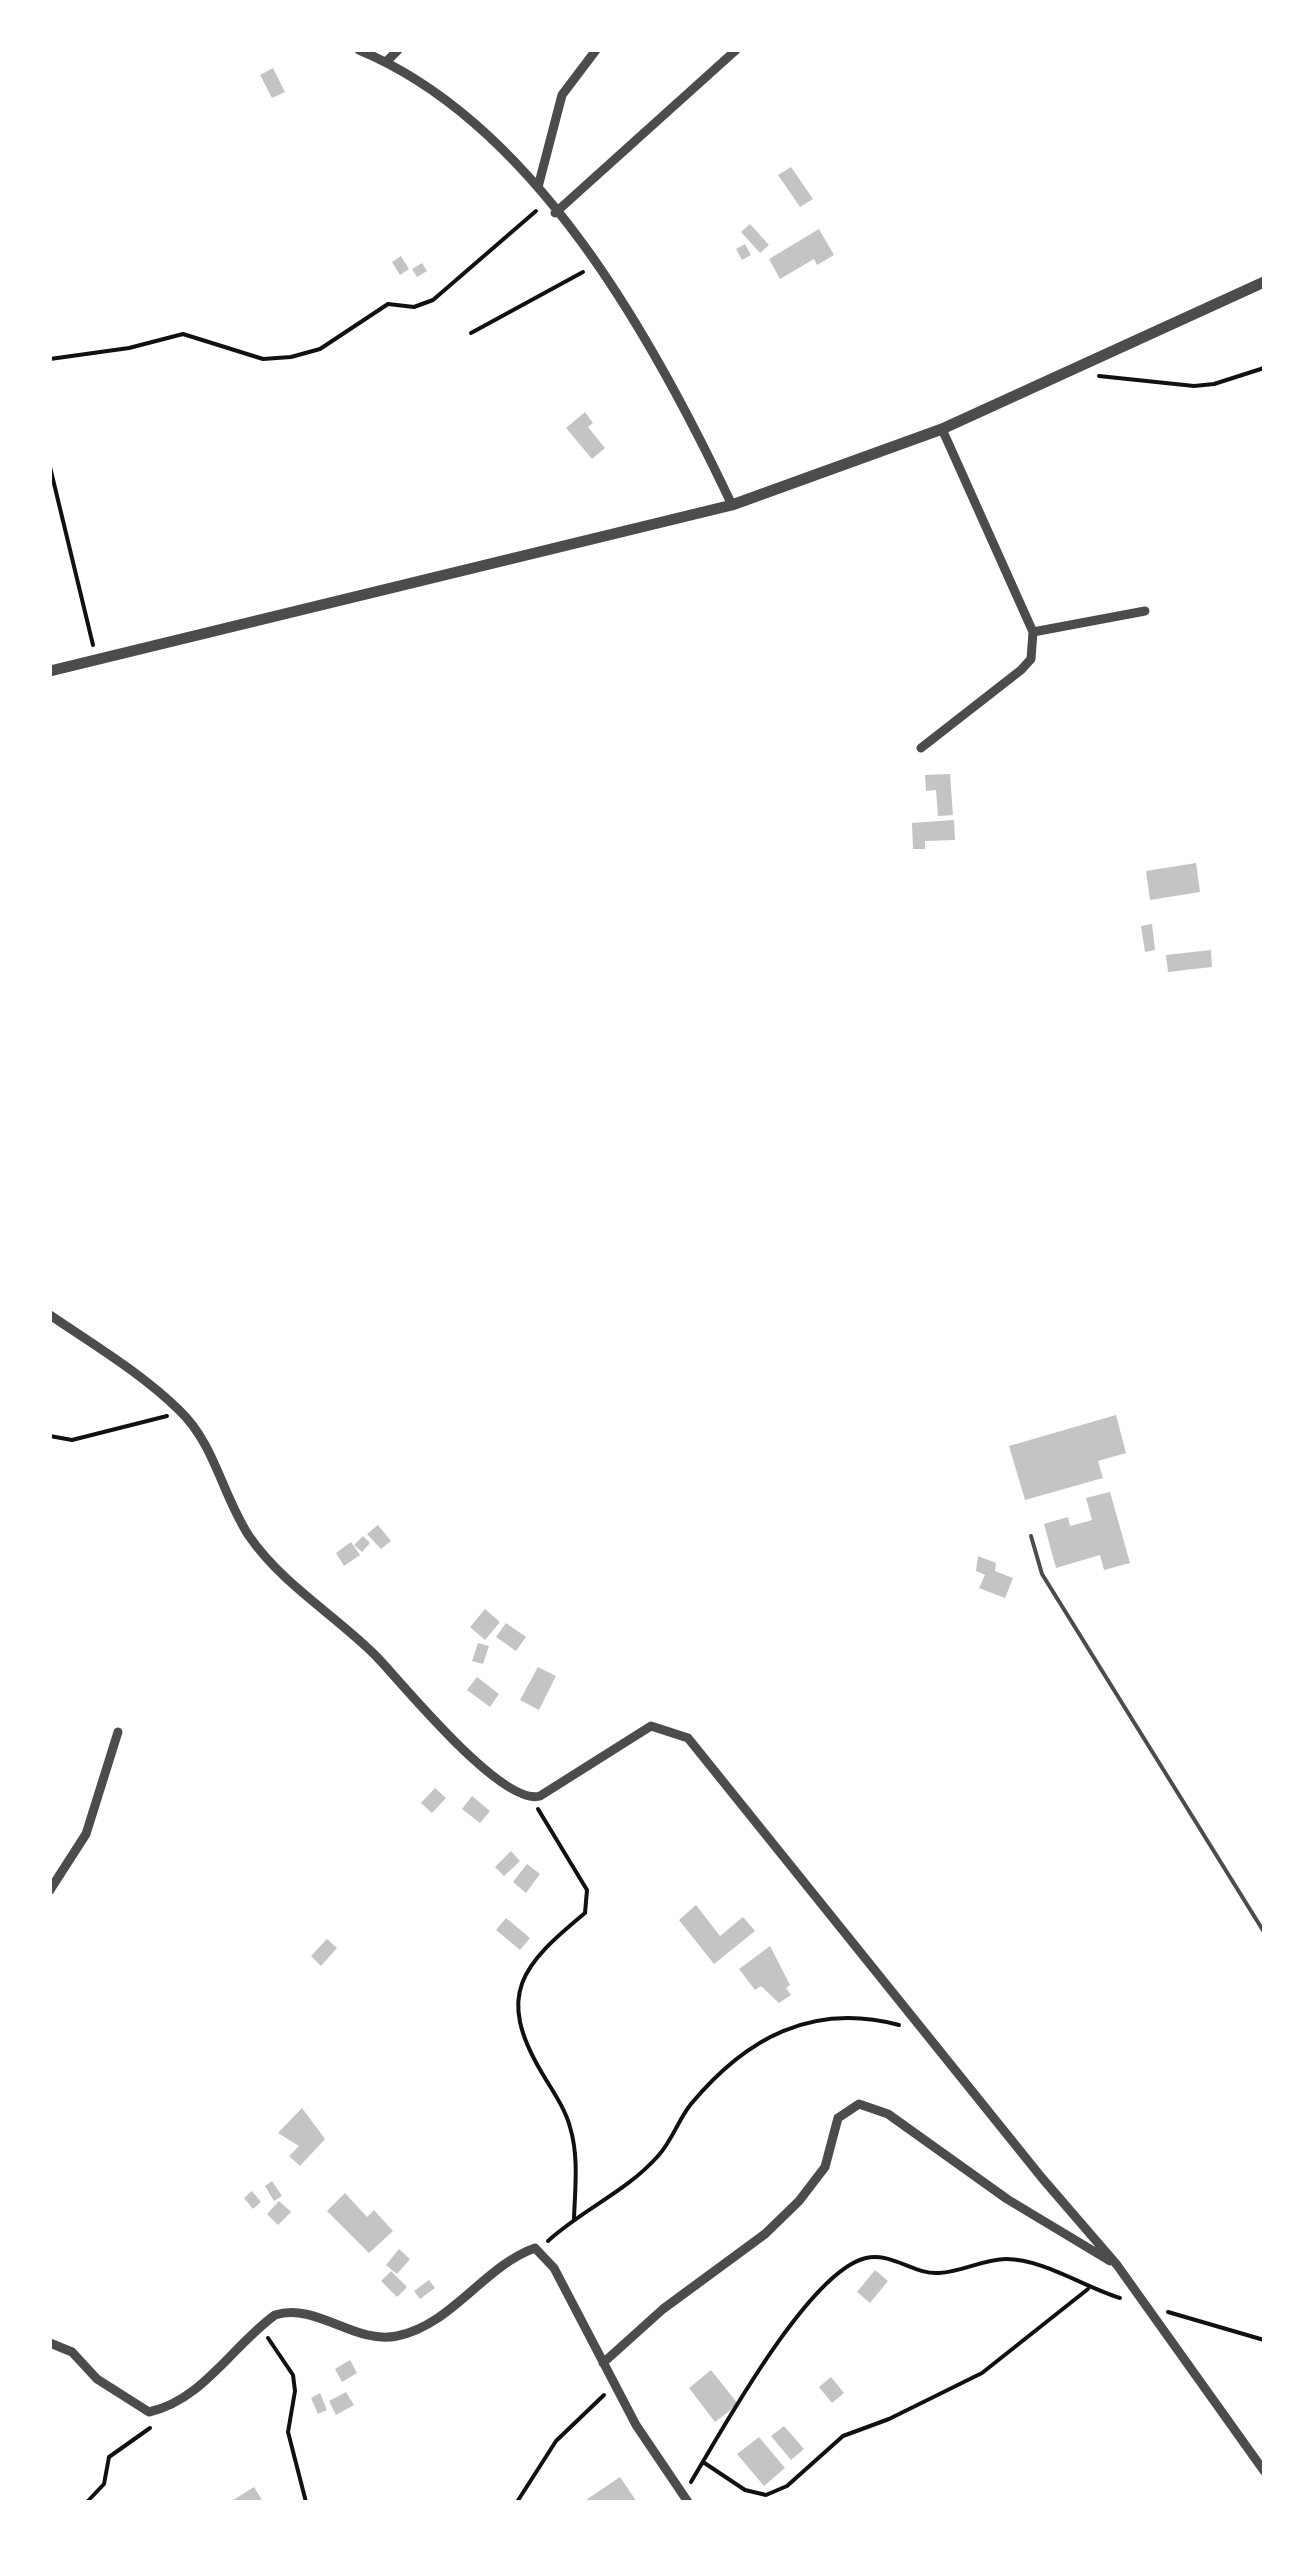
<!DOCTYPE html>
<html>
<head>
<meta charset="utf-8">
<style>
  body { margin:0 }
  #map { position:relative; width:1314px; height:2552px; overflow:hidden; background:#fff; font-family:"Roboto Condensed",sans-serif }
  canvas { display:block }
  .frame { position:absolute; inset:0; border:52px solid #fff; pointer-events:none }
</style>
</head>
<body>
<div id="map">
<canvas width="1314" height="2552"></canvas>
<div class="frame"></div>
</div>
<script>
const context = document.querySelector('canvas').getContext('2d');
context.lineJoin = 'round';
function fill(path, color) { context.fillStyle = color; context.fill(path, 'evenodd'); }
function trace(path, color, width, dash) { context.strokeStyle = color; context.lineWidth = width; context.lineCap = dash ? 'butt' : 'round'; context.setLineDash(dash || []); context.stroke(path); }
const building = new Path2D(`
  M273,68L285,92L272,98L260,75Z
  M791,167L813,199L800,207L778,175Z
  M750,224L769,245L760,253L741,232Z
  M819,229L834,255L817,265L814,259L780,279L769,259Z
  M745,244L751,255L742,260L736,249Z
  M401,256L409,269L400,275L392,262Z
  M422,263L427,271L417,277L412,269Z
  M585,412L593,423L588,427L605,448L592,459L566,428Z
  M950,774L953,815L938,816L936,790L926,791L925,775Z
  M954,820L955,840L925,841V849H913L912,823Z
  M1196,863L1200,892L1150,900L1146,871Z
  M1152,924L1155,950L1145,952L1141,926Z
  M1211,950L1212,967L1168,972L1166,955Z
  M1116,1415L1126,1453L1098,1461L1103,1478L1025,1500L1009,1446Z
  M1110,1492L1130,1563L1104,1570L1100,1555L1056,1568L1044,1524L1068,1517L1070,1526L1092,1520L1086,1498Z
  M378,1525L391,1541L381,1549L367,1534Z
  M363,1536L370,1543L362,1552L354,1545Z
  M351,1542L360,1555L344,1566L336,1553Z
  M978,1556L996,1563L995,1571L1013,1578L1005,1598L979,1588L985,1575L976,1571Z
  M485,1609L500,1622L485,1640L470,1627Z
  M506,1623L526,1637L516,1651L496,1637Z
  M478,1643L489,1646L483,1664L472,1661Z
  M538,1667L556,1676L539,1710L520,1700Z
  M477,1677L499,1694L490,1707L467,1690Z
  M435,1788L446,1798L432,1813L421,1803Z
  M472,1796L490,1811L480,1823L462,1809Z
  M511,1851L520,1861L504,1876L495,1867Z
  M527,1864L540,1874L526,1893L513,1882Z
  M696,1905L720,1936L743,1917L755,1931L714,1964L679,1920Z
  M506,1918L530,1938L520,1950L496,1930Z
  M327,1939L337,1948L321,1966L311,1956Z
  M770,1946L790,1985L786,1988L791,1995L779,2003L761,1986L755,1990L739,1969Z
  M302,2108L325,2139L300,2166L289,2156L299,2146L278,2133Z
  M272,2181L282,2196L274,2201L265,2186Z
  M252,2191L261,2202L253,2209L244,2198Z
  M345,2193L367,2217L374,2210L393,2231L369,2253L327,2211Z
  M279,2201L291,2212L278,2225L267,2214Z
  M399,2249L410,2259L397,2274L386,2265Z
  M875,2270L888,2281L870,2303L857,2292Z
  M391,2271L407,2287L397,2297L381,2281Z
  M429,2280L435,2288L420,2299L414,2291Z
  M350,2360L357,2373L342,2382L335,2369Z
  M711,2370L738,2404L715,2422L689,2388Z
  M831,2377L844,2393L832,2403L819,2387Z
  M346,2392L354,2405L336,2415L329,2401Z
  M320,2393L327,2410L318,2414L311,2398Z
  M784,2426L804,2449L791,2460L771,2436Z
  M759,2437L785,2468L764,2486L737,2454Z
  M620,2477L637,2502H583Z
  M254,2487L263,2502H230Z`);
const path = new Path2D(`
  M471,333L583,272
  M50,359L129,348L183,334L263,359L291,357L320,349L388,304L414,307L433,300L536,211
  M1099,376L1194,386L1214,384L1264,368
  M50,467L93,645
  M50,1436L72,1440L167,1416
  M538,1809L587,1890L585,1913C522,1965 495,1994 542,2073C552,2090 565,2108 570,2127C579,2157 575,2188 574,2219
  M548,2241C583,2209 626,2192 658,2156C672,2141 678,2120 691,2104C746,2038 812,2002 899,2025
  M1168,2312L1264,2340
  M268,2338L293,2375L295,2391L288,2432L306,2502
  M703,2462L745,2490L766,2495L787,2486L843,2436L889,2419L982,2373L1088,2289
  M691,2482C722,2430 809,2271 866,2258C891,2252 915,2275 939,2273C962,2272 984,2259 1006,2259C1043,2259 1084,2287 1120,2298
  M87,2502L104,2484L109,2457L150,2428
  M517,2502L556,2441L604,2395`);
const service = new Path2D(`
  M1031,1536L1042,1574L1264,1932`);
const minor = new Path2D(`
  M359,50C535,123 654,340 732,505
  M387,61L398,50
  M538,187L562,95L596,50
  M555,213L736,50
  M1033,632L1145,611
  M921,748L1021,670L1031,659L1033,632L942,429
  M50,1315C94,1345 141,1373 179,1410C215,1444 222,1495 249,1536C283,1585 334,1614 376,1656C403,1684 502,1807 540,1796L651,1726L688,1738L1042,2178L1117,2265L1264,2471
  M50,1890L86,1834L118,1732
  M50,2343L72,2352L97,2379L149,2412C203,2400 232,2346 275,2315C316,2302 355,2345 397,2336C452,2325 484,2266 535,2248L554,2268L636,2425L688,2502
  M603,2363L663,2309L765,2234L799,2201L825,2167L838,2118L859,2104L888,2114L1007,2199L1110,2261`);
const tertiary = new Path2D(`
  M50,671L732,505L942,429L1264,282`);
fill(building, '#c4c4c4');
trace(path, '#111', 4);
trace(service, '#4c4c4c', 4);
trace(minor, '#4c4c4c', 9);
trace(tertiary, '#4c4c4c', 11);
</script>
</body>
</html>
